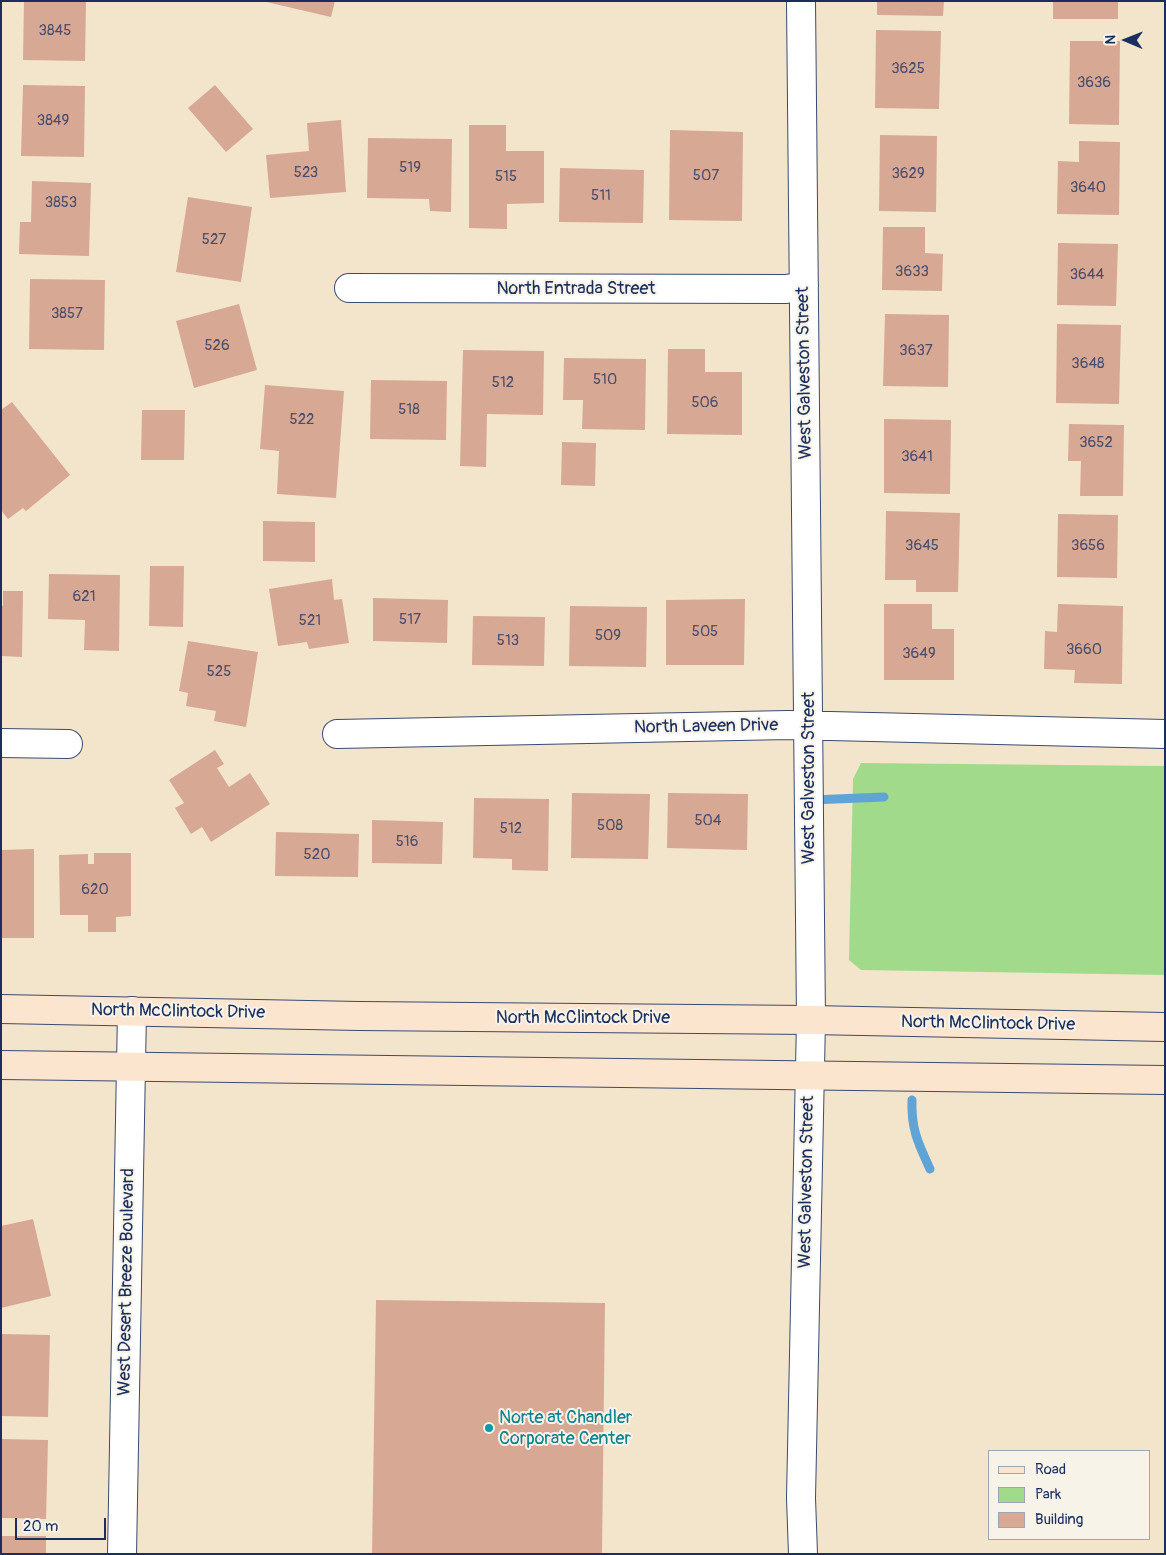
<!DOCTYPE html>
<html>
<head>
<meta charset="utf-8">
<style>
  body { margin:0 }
  #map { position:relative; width:1166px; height:1555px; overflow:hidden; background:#f3e5cc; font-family:Pangolin,sans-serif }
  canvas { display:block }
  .frame { position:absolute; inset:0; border:2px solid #1b2f5e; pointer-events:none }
  .legend { position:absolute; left:988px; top:1450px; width:162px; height:90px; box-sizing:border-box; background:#f7f3e8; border:1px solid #9fa5b1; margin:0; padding:6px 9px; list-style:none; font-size:15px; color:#1b2f5e }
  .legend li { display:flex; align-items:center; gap:10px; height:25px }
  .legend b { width:25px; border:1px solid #9fa5b1 }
  .north { position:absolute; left:1101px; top:15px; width:50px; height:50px; -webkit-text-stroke:4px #f7f3e8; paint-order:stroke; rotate:271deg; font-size:14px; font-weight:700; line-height:20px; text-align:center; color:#1b2f5e }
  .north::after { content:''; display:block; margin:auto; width:18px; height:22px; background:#1b2f5e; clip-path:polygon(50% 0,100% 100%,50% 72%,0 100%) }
  .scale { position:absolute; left:15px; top:1518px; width:91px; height:22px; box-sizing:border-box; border:2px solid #1b2f5e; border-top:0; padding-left:6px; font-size:15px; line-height:18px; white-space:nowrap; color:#1b2f5e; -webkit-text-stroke:4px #f7f3e8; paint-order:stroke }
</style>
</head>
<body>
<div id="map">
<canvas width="1166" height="1555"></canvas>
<div class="frame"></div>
<ul class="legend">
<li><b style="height:6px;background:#fbe5cf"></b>Road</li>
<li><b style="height:14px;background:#a2da8c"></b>Park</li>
<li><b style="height:14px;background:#d7a893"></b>Building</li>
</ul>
<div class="north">N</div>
<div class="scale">20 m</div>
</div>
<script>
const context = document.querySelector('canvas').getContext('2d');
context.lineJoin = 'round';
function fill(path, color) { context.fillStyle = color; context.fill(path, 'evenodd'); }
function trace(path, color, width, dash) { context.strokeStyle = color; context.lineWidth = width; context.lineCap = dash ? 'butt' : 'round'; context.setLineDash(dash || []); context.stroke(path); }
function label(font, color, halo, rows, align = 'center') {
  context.font = font + ' Pangolin,sans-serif'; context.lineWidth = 4; context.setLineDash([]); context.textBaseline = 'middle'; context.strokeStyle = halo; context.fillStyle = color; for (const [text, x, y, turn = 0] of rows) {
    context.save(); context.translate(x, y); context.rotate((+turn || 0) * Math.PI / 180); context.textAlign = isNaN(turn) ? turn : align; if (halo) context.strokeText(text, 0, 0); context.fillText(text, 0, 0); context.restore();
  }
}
const green = new Path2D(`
  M861,763L1165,766V975L861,970L849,960L853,779Z`);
const stream = new Path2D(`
  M812,800L884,797
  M912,1100C911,1129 918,1143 930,1169`);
const building = new Path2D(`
  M24,1H86L85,61L23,60Z
  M262,1H335L331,17Z
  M877,1H944L943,16L877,15Z
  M1053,1H1118V19H1053Z
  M876,30L941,31L939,109L875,108Z
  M1070,41H1120L1119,125L1069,124Z
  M23,85L85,86L84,157L21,156Z
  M215,85L253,129L226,152L188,108Z
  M341,120L346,192L270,198L266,155L309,151L307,123Z
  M469,125H506V151H544V203L507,204V229L469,228Z
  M670,130L743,132L742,221L669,220Z
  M880,135L937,136L936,212L879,211Z
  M368,138L452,139L451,212L430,211L429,199L367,198Z
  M1079,141L1120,142L1119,215L1057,214L1058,161L1079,162Z
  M560,168L644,170L643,223L559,222Z
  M32,181L91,183L89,256L19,254L20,222H31Z
  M188,197L252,207L241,282L176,272Z
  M883,227H925V253L943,254L942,291L882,290Z
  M1058,243L1118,244L1116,306L1057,305Z
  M30,279L105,280L104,350L29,349Z
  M239,304L257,370L194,388L176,321Z
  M885,314L949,315L948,387L883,386Z
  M1057,324L1121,325L1119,404L1056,403Z
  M668,349H705V372H742V435L667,434Z
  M463,350L544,351L543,415L487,414L486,467L460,466Z
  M564,358L646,359L645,430L582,429L583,400H563Z
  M371,380L447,381L446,440L370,439Z
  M265,385L344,391L336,498L277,494L279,451L260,449Z
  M12,402L70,475L26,511L23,508L8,519L1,510V410Z
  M142,410H185L184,460H141Z
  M884,419L951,420L950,494L884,493Z
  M1069,424L1124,425L1123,496H1080L1081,461H1068Z
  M562,442L596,443L595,486L561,485Z
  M886,511L960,513L958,592H916V580H885Z
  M1058,514L1118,515L1117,578L1057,577Z
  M263,521L315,522V562L263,561Z
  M150,566H184L183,627L149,626Z
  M49,574L120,575L119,651L84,650L85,620L48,619Z
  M332,579L334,600L342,599L349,643L309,649L307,642L278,646L269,589Z
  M3,591H23L22,657L1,656V605L3,606Z
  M373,598L448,600L447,643L373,641Z
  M745,599L744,665H666V600Z
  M884,604H932V629H954V680H884Z
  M1058,604L1123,606L1122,684L1074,683L1075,670L1044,669L1045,631L1057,632Z
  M570,606L647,607L646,667L569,666Z
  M473,616L545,617L544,666L472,665Z
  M188,641L258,652L246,727L214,721L216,711L186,706L188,693L179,691Z
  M215,750L224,764L217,768L229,787L250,773L270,804L211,842L202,827L191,834L175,808L184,803L169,780Z
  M572,793L650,794L648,859L571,858Z
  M668,793L748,794L747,850L667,848Z
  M474,798L549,799L548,871L512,870V859L473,858Z
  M372,820L443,822L442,864L372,863Z
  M276,832L359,834L358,877L275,876Z
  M34,849V938H1V850Z
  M94,853H131V916L116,917V932H88V915H60L59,855L88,854V864H94Z
  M33,1219L51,1296L1,1308V1226Z
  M376,1300L605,1303L602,1554H372Z
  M1,1334L50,1335L48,1417L1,1416Z
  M1,1439L48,1440L46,1519L1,1518Z
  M1,1536H46V1554H1Z`);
const minor = new Path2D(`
  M801,1L811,1020L801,1498L803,1554
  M349,288L786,289L804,286
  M337,734L788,725L1165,734
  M1,743L68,744`);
const tertiary = new Path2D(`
  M122,1554L132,1011`);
const secondary = new Path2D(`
  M1,1009L359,1016L811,1020L1165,1027
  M1,1065L1165,1080`);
const markers = [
  [489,1428,5,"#0f9aa8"]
];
const numberNames = [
  ["3845",55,31],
  ["3625",908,69],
  ["3636",1094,83],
  ["3849",53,121],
  ["519",410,168],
  ["523",306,173],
  ["3629",908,174],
  ["507",706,176],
  ["515",506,177],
  ["3640",1088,188],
  ["511",601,196],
  ["3853",61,203],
  ["527",214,240],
  ["3633",912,272],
  ["3644",1087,275],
  ["3857",67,314],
  ["526",217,346],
  ["3637",916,351],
  ["3648",1088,364],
  ["510",605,380],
  ["512",503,383],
  ["506",705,403],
  ["518",409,410],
  ["522",302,420],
  ["3652",1096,443],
  ["3641",917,457],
  ["3645",922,546],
  ["3656",1088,546],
  ["621",84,597],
  ["517",410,620],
  ["521",310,621],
  ["505",705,632],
  ["509",608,636],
  ["513",508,641],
  ["3660",1084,650],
  ["3649",919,654],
  ["525",219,672],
  ["504",708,821],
  ["508",610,826],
  ["512",511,829],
  ["516",407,842],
  ["520",317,855],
  ["620",95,890]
];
const streetNames = [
  ["North Entrada Street",576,289],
  ["West Galveston Street",805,373,-91],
  ["North Laveen Drive",706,727,-1],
  ["West Galveston Street",809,778,-90],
  ["North McClintock Drive",178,1012,1],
  ["North McClintock Drive",583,1018],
  ["North McClintock Drive",988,1024,1],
  ["West Galveston Street",807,1182,-89],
  ["West Desert Breeze Boulevard",127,1282,-89]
];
const cultureNames = [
  ["Norte at Chandler",499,1418],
  ["Corporate Center",499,1439]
];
fill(green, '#a2da8c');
trace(stream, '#5fa4d4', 9);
fill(building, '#d7a893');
trace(minor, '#3b4a6e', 30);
trace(tertiary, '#3b4a6e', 30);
trace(secondary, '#3b4a6e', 30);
trace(minor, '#fff', 28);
trace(tertiary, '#fff', 28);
trace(secondary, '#fbe5cf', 28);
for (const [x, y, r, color] of markers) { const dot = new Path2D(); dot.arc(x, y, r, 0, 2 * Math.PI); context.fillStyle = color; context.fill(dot); trace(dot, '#f7f3e8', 2); }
label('15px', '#4a4d6b', null, numberNames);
label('18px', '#1b2f5e', '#f7f3e8', streetNames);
label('18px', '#0d838f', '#f7f3e8', cultureNames, 'left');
</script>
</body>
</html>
